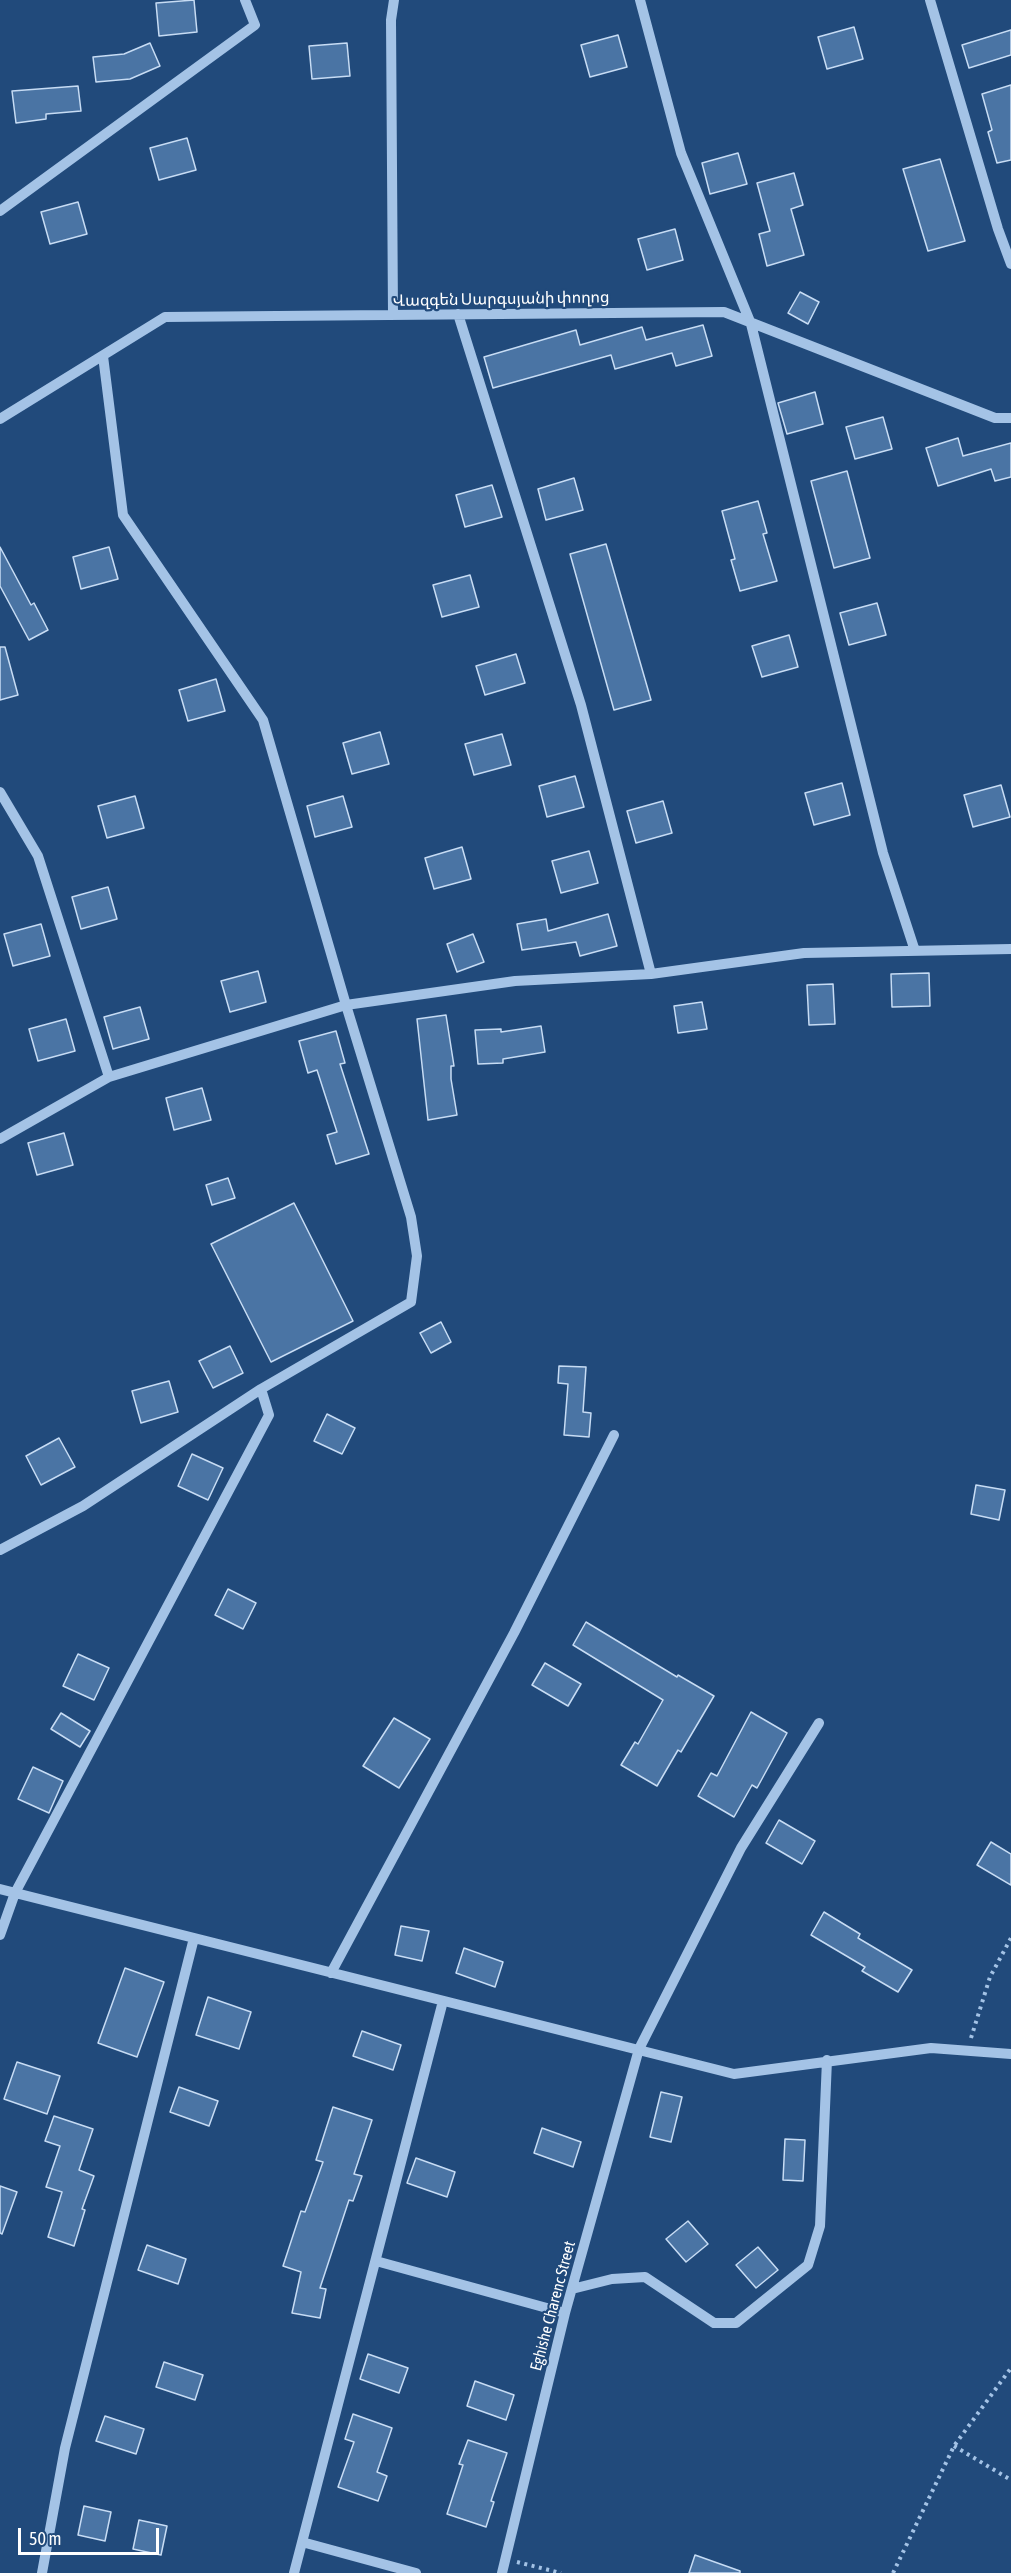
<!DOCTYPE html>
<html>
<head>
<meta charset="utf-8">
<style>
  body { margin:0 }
  #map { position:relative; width:1011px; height:2573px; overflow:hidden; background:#214a7b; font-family:"Asap Condensed",sans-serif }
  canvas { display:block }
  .scale { position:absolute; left:18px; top:2528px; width:141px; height:27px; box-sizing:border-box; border:3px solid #fff; border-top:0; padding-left:8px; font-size:18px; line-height:21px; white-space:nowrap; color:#fff; -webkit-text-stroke:4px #214a7b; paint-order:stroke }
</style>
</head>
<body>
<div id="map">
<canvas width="1011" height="2573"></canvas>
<div class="scale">50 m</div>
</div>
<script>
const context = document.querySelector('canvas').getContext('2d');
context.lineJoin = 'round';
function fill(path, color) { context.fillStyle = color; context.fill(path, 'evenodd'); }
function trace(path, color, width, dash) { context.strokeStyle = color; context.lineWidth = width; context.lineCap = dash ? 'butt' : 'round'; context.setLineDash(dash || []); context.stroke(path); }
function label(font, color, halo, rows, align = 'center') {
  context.font = font + ' "Asap Condensed","Noto Sans Armenian",sans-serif'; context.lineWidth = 4.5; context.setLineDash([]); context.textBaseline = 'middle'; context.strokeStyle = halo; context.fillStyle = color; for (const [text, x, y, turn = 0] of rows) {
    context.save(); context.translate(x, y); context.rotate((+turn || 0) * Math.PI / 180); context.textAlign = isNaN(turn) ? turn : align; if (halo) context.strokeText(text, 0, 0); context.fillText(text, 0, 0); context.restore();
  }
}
const building = new Path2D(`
  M194,0L197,32L159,36L156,3Z
  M854,27L863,59L827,69L818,37Z
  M1011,30V55L969,68L962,45Z
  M618,35L627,67L590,77L581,45Z
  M150,43L160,66L130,79L96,82L93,57L124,54Z
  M347,43L350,76L312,79L309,46Z
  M1011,85V160L997,163L988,132L992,130L982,94Z
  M78,86L81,111L46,114V119L16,123L12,91Z
  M187,138L196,170L159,180L150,148Z
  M738,153L747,184L710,194L702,163Z
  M940,159L965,241L928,251L903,169Z
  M794,173L803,205L791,209L804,255L767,266L759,234L770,231L757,183Z
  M78,202L87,234L50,244L41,212Z
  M675,229L683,260L647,270L638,239Z
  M800,292L819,302L808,324L788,313Z
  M703,325L712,356L676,366L672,353L615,369L611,355L493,388L484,357L576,330L580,345L642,327L646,340Z
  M815,392L823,424L787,434L778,403Z
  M883,417L892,449L855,459L846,427Z
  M958,438L963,456L1011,443V477L995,481L991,469L938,486L926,448Z
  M847,471L870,558L834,568L811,481Z
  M574,478L583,510L546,520L538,489Z
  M492,485L502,517L465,527L456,495Z
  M758,501L767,533L763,534L777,581L740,591L731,560L735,559L722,511Z
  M606,544L651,700L614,710L570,554Z
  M0,547L31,605L34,603L48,630L29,640L0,586Z
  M109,547L118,579L81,589L73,557Z
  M470,575L479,607L442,617L433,585Z
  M877,603L886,635L849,645L840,613Z
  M789,635L798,667L762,677L752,646Z
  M0,647H5L18,695L0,700Z
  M516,654L525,683L485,695L476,666Z
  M216,679L225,711L188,721L179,690Z
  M380,732L389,764L352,774L343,743Z
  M502,734L511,765L474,775L465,744Z
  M575,776L584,807L547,817L539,786Z
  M842,783L850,815L814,825L805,793Z
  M1001,785L1010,817L973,827L964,795Z
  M135,796L144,828L107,838L98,806Z
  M343,796L352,827L315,837L307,806Z
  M663,801L672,833L636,843L627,811Z
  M462,847L471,879L434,889L425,858Z
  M589,851L598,883L561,893L552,861Z
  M108,887L117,919L81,929L72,897Z
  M608,914L617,946L580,956L576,942L522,950L517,924L546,919L548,931Z
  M41,924L50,956L13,966L4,934Z
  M473,934L484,962L457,972L447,944Z
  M258,971L266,1002L230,1012L221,981Z
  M929,973L930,1006L892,1007L891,974Z
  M833,984L835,1024L809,1025L807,985Z
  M702,1002L707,1029L678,1033L674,1006Z
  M140,1007L149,1039L113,1049L104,1017Z
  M446,1015L454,1066H451V1079L457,1115L428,1120L417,1019Z
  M66,1019L75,1051L38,1061L29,1029Z
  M541,1026L545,1052L503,1059V1063L478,1064L475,1030L501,1029V1032Z
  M336,1031L345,1063L340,1064L369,1154L336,1164L327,1135L337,1132L317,1070L308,1073L299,1041Z
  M202,1088L211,1120L174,1130L166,1098Z
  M64,1133L73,1165L37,1175L28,1143Z
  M228,1178L235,1198L212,1205L206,1185Z
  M294,1203L353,1321L271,1362L211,1244Z
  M441,1322L451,1342L431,1353L420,1333Z
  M230,1346L243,1373L213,1388L199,1361Z
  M559,1366L586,1367L583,1412L591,1413L589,1437L564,1435L568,1384L558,1383Z
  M169,1381L178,1412L141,1423L132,1391Z
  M327,1414L355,1428L342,1454L314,1441Z
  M59,1438L75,1467L41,1485L26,1456Z
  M192,1454L223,1468L208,1500L178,1486Z
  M976,1485L1005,1490L999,1520L971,1514Z
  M228,1589L256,1603L243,1629L215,1615Z
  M586,1622L677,1677L678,1675L714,1696L681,1752L678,1750L657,1786L621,1765L635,1742L638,1744L663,1700L573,1645Z
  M78,1654L109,1668L94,1700L63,1686Z
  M545,1663L581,1684L568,1706L532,1685Z
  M751,1712L787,1733L757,1788L752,1785L734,1817L698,1796L711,1773L717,1776Z
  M61,1713L90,1731L80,1747L51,1729Z
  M394,1718L430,1739L399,1788L363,1766Z
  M33,1767L63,1781L49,1813L18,1799Z
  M779,1820L815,1841L802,1864L766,1843Z
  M991,1842L1011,1854V1885L977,1865Z
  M824,1912L860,1934L858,1938L912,1970L898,1992L862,1971L865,1967L811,1935Z
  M401,1926L429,1931L422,1961L395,1955Z
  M464,1948L503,1962L495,1987L456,1973Z
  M125,1968L164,1982L137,2057L98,2043Z
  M208,1997L251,2012L239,2049L196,2035Z
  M362,2031L401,2045L393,2070L353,2056Z
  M17,2062L60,2076L47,2114L4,2099Z
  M179,2087L218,2101L209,2126L170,2112Z
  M661,2092L682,2097L671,2142L650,2137Z
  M333,2107L372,2120L354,2174L362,2176L353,2201L349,2200L320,2288L326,2289L320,2318L292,2313L301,2272L283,2266L301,2211L305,2212L323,2162L316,2160Z
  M54,2116L93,2129L79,2170L94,2176L82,2209L85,2210L74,2246L48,2237L62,2192L46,2187L60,2146L45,2141Z
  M542,2128L581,2142L573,2167L534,2153Z
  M785,2139L805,2140L803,2181L783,2180Z
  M416,2158L455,2172L447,2197L407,2183Z
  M0,2186L17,2192L2,2234L0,2233Z
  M688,2221L708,2244L686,2262L666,2239Z
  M147,2245L186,2259L178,2284L138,2270Z
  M758,2247L778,2270L756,2288L736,2265Z
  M368,2354L408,2368L399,2393L360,2379Z
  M164,2362L203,2375L195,2400L156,2387Z
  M475,2381L514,2395L506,2420L467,2406Z
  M353,2414L392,2428L377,2472L387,2476L378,2501L338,2487L354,2442L345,2439Z
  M105,2416L144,2429L136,2454L96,2441Z
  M468,2440L507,2453L491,2501L494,2502L486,2527L447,2514L463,2465L459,2464Z
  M84,2506L111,2512L105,2541L78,2535Z
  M139,2520L167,2526L161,2555L133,2549Z
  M695,2555L740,2571V2573H689Z`);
const path = new Path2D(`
  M971,2038L990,1977L1011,1938
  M954,2446L1011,2480
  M517,2562L561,2573
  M893,2573L954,2446L1011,2368`);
const minor = new Path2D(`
  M640,0L681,153L751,324L883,853L915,951
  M930,0L998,229L1011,264
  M0,211L255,25L245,0
  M458,314L581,705L651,974
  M393,315L391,20L394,0
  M0,419L165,317L724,312L995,418H1011
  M0,792L38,856L109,1077
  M0,1139L109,1077L346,1005L515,981L651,974L804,953L1011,949
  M0,1550L83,1506L261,1389L411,1302L417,1256L411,1217L346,1005L263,720L123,515L103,356
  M0,1889L734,2074L931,2048L1011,2054
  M0,1935L15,1893L269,1415L261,1389
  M331,1973L514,1633L614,1435
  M376,2261L565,2313
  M572,2289L612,2279L645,2277L714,2323H736L808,2265L820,2226L827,2060
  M302,2542L416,2573
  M42,2573L65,2448L194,1938
  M294,2573L443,2001
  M502,2573L565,2313L639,2049L741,1848L819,1723`);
const streetNames = [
  ["Վազգեն Սարգսյանի փողոց",501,299,-1],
  ["Eghishe Charenc Street",553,2306,-75]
];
fill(building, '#4a74a4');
trace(building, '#c7dcf4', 1.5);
trace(path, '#a4c3e6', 4, [3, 4.5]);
trace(minor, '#a4c3e6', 10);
label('16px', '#fff', '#214a7b', streetNames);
</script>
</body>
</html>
